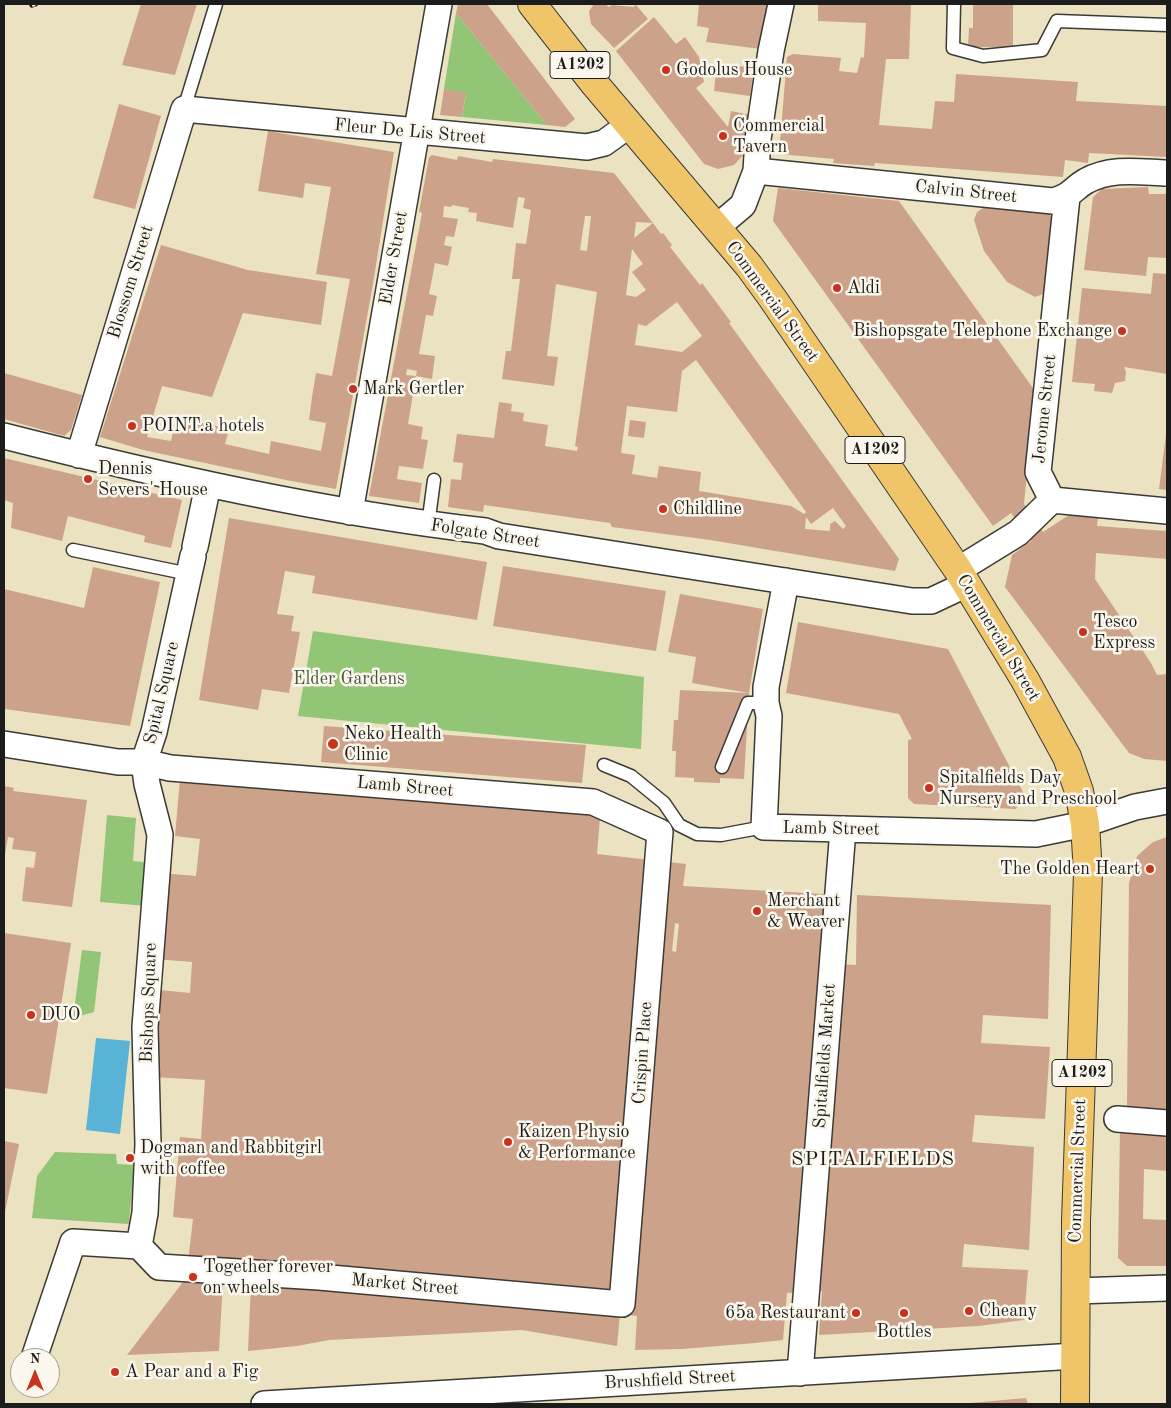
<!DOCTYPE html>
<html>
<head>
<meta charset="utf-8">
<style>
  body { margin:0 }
  #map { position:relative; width:1171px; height:1408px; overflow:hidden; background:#ebe2c1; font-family:"Old Standard TT",serif }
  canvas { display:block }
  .frame { position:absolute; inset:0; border:5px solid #1c1c1c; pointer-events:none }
  .north { position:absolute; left:10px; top:1348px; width:50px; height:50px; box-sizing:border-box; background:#fbf7ec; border:1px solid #a29f99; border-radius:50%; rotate:0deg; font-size:14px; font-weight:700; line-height:20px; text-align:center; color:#1c1c1c }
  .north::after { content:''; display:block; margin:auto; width:18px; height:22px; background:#c8321e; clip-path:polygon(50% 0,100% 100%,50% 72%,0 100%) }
</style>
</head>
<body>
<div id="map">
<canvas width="1171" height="1408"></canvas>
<div class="frame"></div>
<div class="north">N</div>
</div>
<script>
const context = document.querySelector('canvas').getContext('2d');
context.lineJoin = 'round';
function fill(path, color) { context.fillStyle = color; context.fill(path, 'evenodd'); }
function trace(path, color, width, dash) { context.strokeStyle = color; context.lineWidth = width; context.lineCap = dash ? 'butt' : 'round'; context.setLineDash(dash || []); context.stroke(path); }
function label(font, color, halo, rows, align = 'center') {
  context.font = font + ' "Old Standard TT",serif'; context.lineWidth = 5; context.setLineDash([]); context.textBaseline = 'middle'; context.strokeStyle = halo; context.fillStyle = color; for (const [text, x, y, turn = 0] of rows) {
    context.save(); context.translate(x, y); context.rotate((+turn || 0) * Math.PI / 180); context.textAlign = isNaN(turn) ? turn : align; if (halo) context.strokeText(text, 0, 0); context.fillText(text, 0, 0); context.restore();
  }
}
const green = new Path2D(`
  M456,13L547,125L462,117L466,94L444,89Z
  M313,631L644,677L641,749L298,716Z
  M107,815L136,818L133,861L153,863L147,906L100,902Z
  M82,950L101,952L94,1012L73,1018Z
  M55,1152L116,1154L117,1164L134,1165L129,1224L32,1218L37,1176Z`);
const water = new Path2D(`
  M96,1038L130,1041L120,1134L86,1130Z`);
const building = new Path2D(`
  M141,4H197L175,75L122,65Z
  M458,4H487L575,119L565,127L547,125L456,13Z
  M594,4H605L609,7L612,5L633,7L636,5L648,19L614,48L591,24L589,11Z
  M699,4H767L761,49L706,42L709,28L697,26Z
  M818,4H911L909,59H886L879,125L932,129L935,101L954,102L956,74L1078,82L1076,101L1167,106V157L1089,153L1088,163L1065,160L1063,177L875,163L874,166L833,163L834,159L779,154L787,57L793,54L841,58L839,71L857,73L861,57L864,58L866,23L818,21Z
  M973,4H1013V47H968L969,28H973Z
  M654,17L676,44L685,37L699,57L704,82L696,88L728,127L731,111L750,115L745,153L734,165L718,169L704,164L616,51Z
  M717,63L754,68L750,96L714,91Z
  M444,89L466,93L462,117L440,115Z
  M119,104L161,116L135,209L93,198Z
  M268,131L394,152L373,284L336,489L291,481L143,450L100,437L161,245L248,270L327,282L321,325L243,313L212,397L162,386L147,437L171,441L176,417L229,429L225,444L269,454L271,441L321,451L326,423L309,420L312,397L316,373L332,376L350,279L316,274L331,187L305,183L303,198L258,191Z
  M432,155L457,160L458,156L492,162L493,159L614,173L653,223L636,222L634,238L653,223L661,234L663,233L672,245L670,247L700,285L702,283L731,322L729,323L899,559L895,571L710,540L612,527L610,523L484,505L483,512L448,507L451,479L461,480L463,463L453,462L457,434L494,438L499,402L512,404L511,411L524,413L523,421L548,425L545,446L577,451L578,447L575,446L597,292L556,284L547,356L558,357L554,386L502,379L506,351H511L520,279H512L516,243L526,244L531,210L523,208L525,198L518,197L513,228L476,221L477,213L468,212L469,208L452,205L451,207L444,206L443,217L458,219L454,237L446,236L444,245L452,247L448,266L435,263L429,294L437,296L433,316L426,315L419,354L435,356L432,379L416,376L417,371L407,369L406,375L416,376L415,382L428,385L426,396L413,394L408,424L423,427L421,439L428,440L423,469L399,466L397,479L422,483L419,503L369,496L422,213L419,212L429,157ZM585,216H591L587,251L580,250ZM632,249L643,264L632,272L646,290L636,297L626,295ZM677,302L702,336L682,352L635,345L638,324L646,326ZM696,360L806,512L804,514L791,506L699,491L701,472L659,466L657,478L632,474L635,455L621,453L627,406L677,412L682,371ZM833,508L846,526L843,529L835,521L830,524V531L805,529L806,517L811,524Z
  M1148,187L1149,194H1165L1167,191V258L1148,257L1146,276L1084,270L1093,197L1102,189Z
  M778,188L899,201L1035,391L1024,504L1043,532L1072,513L1098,516L1097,526L1167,531V559L1096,553L1095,579L1151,663L1157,675L1167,674V761L1144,759L1129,753L1005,587L1012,555L1031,541L1011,513L993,526L773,221Z
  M986,206L1049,213L1056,226L1046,293L1035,297L1007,282L984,251L974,220L977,212Z
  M1153,273L1167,274V374L1124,367L1126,372L1125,381L1115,383L1112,393L1094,391L1095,384L1072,382L1082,288L1151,294Z
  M4,373L82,395L71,430L64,436L4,419Z
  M630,420L646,422L644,438L628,436Z
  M1166,434H1167V490L1159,489Z
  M4,458L182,500L171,548L144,542L145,536L68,516L62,541L11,528L13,503L4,500Z
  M229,518L487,562L477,620L312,593L315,576L285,571L277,614L294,616L291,631L300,632L289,693L262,689L258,710L199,700Z
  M503,566L666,591L656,651L493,626Z
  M93,567L160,582L130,726L4,709V589L84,608Z
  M680,594L763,609L749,693L744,779L720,778V783L694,782V778L675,777L676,751H672L674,720H678L680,690L749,693L692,683L696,657L668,652Z
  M798,622L948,649L1024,794L1016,809L914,804L908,798V740L912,739L899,714L786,693Z
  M324,726L586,745L582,783L321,762Z
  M182,756L602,793L597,854L686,864L683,886L824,894L820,963L856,965L857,895L1051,905L1048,1019L983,1015L981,1043L1050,1047L1045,1119L975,1115L972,1142L1034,1147L1029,1250L964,1244L962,1267L1028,1270L1024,1320L978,1326L819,1335L822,1291L787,1293L783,1340L755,1343L682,1349L635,1350L637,1316L620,1314L617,1346L522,1330L329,1340L297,1346L248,1351L251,1283L223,1281L219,1351L127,1355L186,1278L193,1219L173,1217L180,1137L201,1139L205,1080L153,1077L159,990L190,993L192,962L154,959L161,873L196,876L200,839L175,836ZM675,923L679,924L676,952L672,951Z
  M4,786L14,788L13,791L87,800L72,907L22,901L26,867L34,868L36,852L12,849L14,838L8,837L4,860Z
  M1167,837V1110L1127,1106L1129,883L1137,856L1153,842Z
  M4,933L71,943L47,1094L4,1088Z
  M1120,1129L1167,1133V1171L1144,1169L1143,1219L1167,1220V1266H1127L1118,1258Z
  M4,1141L19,1144L5,1212H4Z
  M1026,1398L1028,1404H970V1403Z`);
const lane = new Path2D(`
  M954,4L953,48L983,56L1042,50L1057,21L1167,25
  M184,109L216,4
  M428,525L434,480
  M73,550L189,574
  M604,765L631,776L664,803L679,825L697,834L721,835L764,827
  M722,767L748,703H766`);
const street = new Path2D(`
  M756,171L1053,201C1072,196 1072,189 1086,181C1112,167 1139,172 1167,173
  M717,227L743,205L756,171L758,139L771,51L781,4
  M4,436C162,476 322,512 485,531L499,536L912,601H931L967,584
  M79,455L184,109L587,147L604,143L629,125
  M1052,500L1167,511
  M350,512L439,4
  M195,547L208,485
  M958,570L1018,533L1052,500L1038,472L1067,197
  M786,581L766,687V703L769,716L764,827L1036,834L1085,824L1135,807L1167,801
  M4,744L118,762H144L170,768L593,802L660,832L622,1304L319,1277L159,1267L139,1246L73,1242L34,1358
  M144,762L154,732L193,556
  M1117,1119L1167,1123
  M139,1246L145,1213L148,1144L145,1027L160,835L147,784L144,762
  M1075,1291L1167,1288
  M800,1373L843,829
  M264,1404L1076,1356`);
const highway = new Path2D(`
  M532,4L593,82L749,266L773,299L958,570L1025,680L1067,757L1079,791L1085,824L1088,873L1076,1221L1075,1404`);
const rail = new Path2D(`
  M32,5L35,4`);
const markers = [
  [666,70,5,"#c8321e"],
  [723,136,5,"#c8321e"],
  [837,288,5,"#c8321e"],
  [1122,331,5,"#c8321e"],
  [353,389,5,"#c8321e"],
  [132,426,5,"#c8321e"],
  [88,479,5,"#c8321e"],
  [663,509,5,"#c8321e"],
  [1083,632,5,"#c8321e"],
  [333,744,6,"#c8321e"],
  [929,788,5,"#c8321e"],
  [1150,869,5,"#c8321e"],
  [757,911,5,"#c8321e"],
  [31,1015,5,"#c8321e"],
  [508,1142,5,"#c8321e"],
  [130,1158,5,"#c8321e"],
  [193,1277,5,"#c8321e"],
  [969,1311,5,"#c8321e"],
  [856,1313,5,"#c8321e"],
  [904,1313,5,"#c8321e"],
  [115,1372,5,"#c8321e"]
];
const shields = [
  [580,65,60],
  [875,450,60],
  [1082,1073,60]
];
const shieldNames = [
  ["A1202",580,65],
  ["A1202",875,450],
  ["A1202",1082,1073]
];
const poiNames = [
  ["Godolus House",676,70],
  ["Commercial",733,126],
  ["Tavern",733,147],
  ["Aldi",847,288],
  ["Bishopsgate Telephone Exchange",1112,331,"right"],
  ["Mark Gertler",363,389],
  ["POINT.a hotels",142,426],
  ["Dennis",98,469],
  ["Severs' House",98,490],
  ["Childline",673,509],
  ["Tesco",1093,622],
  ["Express",1093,643],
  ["Neko Health",344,734],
  ["Clinic",344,755],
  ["Spitalfields Day",939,778],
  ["Nursery and Preschool",939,799],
  ["The Golden Heart",1140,869,"right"],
  ["Merchant",767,901],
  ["& Weaver",767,922],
  ["DUO",41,1015],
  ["Kaizen Physio",518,1132],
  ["& Performance",518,1153],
  ["Dogman and Rabbitgirl",140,1148],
  ["with coffee",140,1169],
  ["Together forever",203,1267],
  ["on wheels",203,1288],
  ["Cheany",979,1311],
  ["65a Restaurant",846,1313,"right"],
  ["Bottles",904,1332,"center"],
  ["A Pear and a Fig",125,1372]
];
const streetNames = [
  ["Fleur De Lis Street",410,132,5],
  ["Calvin Street",966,192,6],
  ["Elder Street",394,258,-80],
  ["Blossom Street",131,282,-73],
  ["Commercial Street",772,302,54],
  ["Jerome Street",1045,409,-84],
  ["Folgate Street",485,534,9],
  ["Commercial Street",998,638,59],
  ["Spital Square",162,693,-77],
  ["Lamb Street",405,787,5],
  ["Lamb Street",831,829,1],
  ["Bishops Square",149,1003,-88],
  ["Crispin Place",643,1053,-86],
  ["Spitalfields Market",825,1056,-86],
  ["Commercial Street",1078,1171,-88],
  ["Market Street",405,1285,5],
  ["Brushfield Street",670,1380,-3]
];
const parkNames = [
  ["Elder Gardens",349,679]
];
const quarterNames = [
  ["SPITALFIELDS",873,1160]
];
fill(green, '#92c575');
fill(water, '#59b3d6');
fill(building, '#cda28b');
trace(lane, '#3b3a35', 15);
trace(street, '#3b3a35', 28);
trace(highway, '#3b3a35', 30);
trace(lane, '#fff', 12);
trace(street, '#fff', 25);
trace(highway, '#f0c469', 28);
trace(rail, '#1c1c1c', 5.5);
trace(rail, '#fbf7ec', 4, [11]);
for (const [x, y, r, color] of markers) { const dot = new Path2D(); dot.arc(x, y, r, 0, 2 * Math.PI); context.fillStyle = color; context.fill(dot); trace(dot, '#fbf7ec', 2); }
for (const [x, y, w] of shields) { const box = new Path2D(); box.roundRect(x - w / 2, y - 13.5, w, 27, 4); context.fillStyle = '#fbf7ec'; context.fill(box); trace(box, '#1c1c1c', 1); }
label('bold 16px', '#1c1c1c', null, shieldNames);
label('18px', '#1c1c1c', '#fbf7ec', poiNames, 'left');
label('18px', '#1c1c1c', '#fbf7ec', streetNames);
label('18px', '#45573b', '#fbf7ec', parkNames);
context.letterSpacing = '1px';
label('20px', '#1c1c1c', '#fbf7ec', quarterNames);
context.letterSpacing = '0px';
</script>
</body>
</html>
